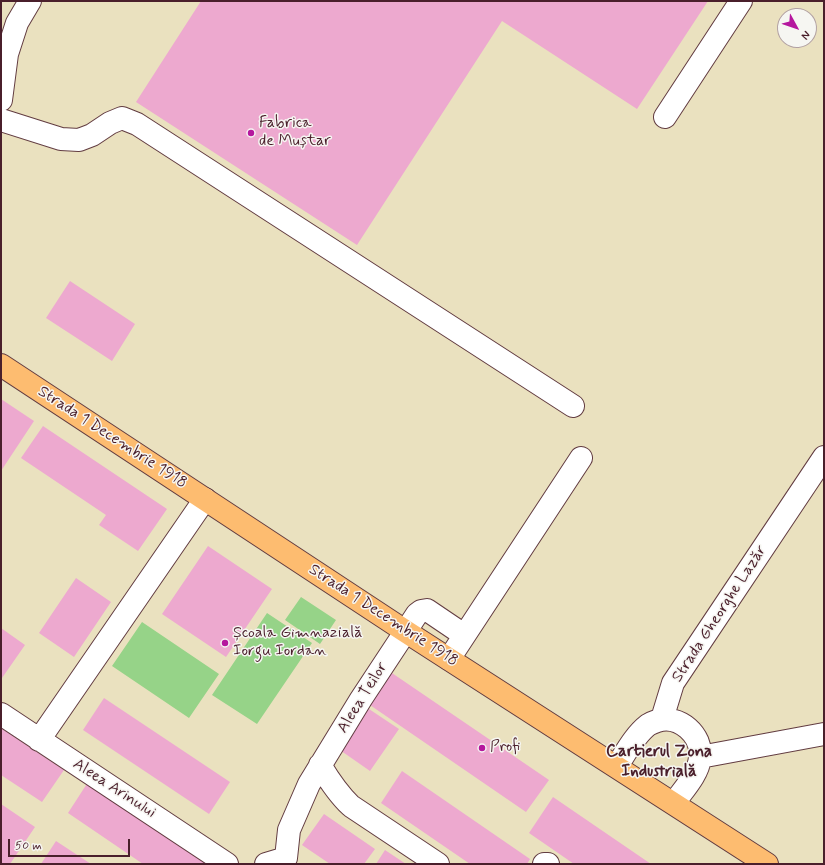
<!DOCTYPE html>
<html>
<head>
<meta charset="utf-8">
<style>
  body { margin:0 }
  #map { position:relative; width:825px; height:865px; overflow:hidden; background:#eae1bf; font-family:Mynerve,sans-serif }
  canvas { display:block }
  .frame { position:absolute; inset:0; border:2px solid #4a1f2b; pointer-events:none }
  .north { position:absolute; left:777px; top:8px; width:40px; height:40px; box-sizing:border-box; background:#f6f6f2; border:1px solid #b1a0a2; border-radius:50%; rotate:130deg; font-size:11px; font-weight:700; line-height:16px; text-align:center; color:#4a1f2b }
  .north::after { content:''; display:block; margin:auto; width:14px; height:18px; background:#b5179e; clip-path:polygon(50% 0,100% 100%,50% 72%,0 100%) }
  .scale { position:absolute; left:8px; top:839px; width:122px; height:18px; box-sizing:border-box; border:2px solid #4a1f2b; border-top:0; padding-left:5px; font-size:12px; line-height:14px; white-space:nowrap; color:#4a1f2b; -webkit-text-stroke:3px #f6f6f2; paint-order:stroke }
</style>
</head>
<body>
<div id="map">
<canvas width="825" height="865"></canvas>
<div class="frame"></div>
<div class="north">N</div>
<div class="scale">50 m</div>
</div>
<script>
const context = document.querySelector('canvas').getContext('2d');
context.lineJoin = 'round';
function fill(path, color) { context.fillStyle = color; context.fill(path, 'evenodd'); }
function trace(path, color, width, dash) { context.strokeStyle = color; context.lineWidth = width; context.lineCap = dash ? 'butt' : 'round'; context.setLineDash(dash || []); context.stroke(path); }
function label(font, color, halo, rows, align = 'center') {
  context.font = font + ' Mynerve,sans-serif'; context.lineWidth = 3; context.setLineDash([]); context.textBaseline = 'middle'; context.strokeStyle = halo; context.fillStyle = color; for (const [text, x, y, turn = 0] of rows) {
    context.save(); context.translate(x, y); context.rotate((+turn || 0) * Math.PI / 180); context.textAlign = isNaN(turn) ? turn : align; if (halo) context.strokeText(text, 0, 0); context.fillText(text, 0, 0); context.restore();
  }
}
const green = new Path2D(`
  M301,597L336,620L320,644L285,620Z
  M267,613L312,643L257,724L212,695Z
  M142,622L219,674L189,718L112,666Z`);
const building = new Path2D(`
  M201,1H708L637,109L502,21L357,245L136,102Z
  M70,281L135,324L112,361L46,318Z
  M1,399L34,421L1,471Z
  M43,426L167,509L138,551L99,525L106,515L21,458Z
  M208,546L272,589L226,657L162,614Z
  M76,578L111,602L74,657L39,633Z
  M1,628L25,645L2,678H1Z
  M389,671L549,780L526,812L367,703Z
  M104,698L230,782L209,814L83,730Z
  M366,707L399,729L370,771L337,748Z
  M1,728L64,770L42,802L1,775Z
  M402,771L530,859L527,864H470L381,803Z
  M90,779L216,864H143L68,813Z
  M553,797L651,864H574L529,833Z
  M1,804L35,827L10,864H1Z
  M324,814L375,849L364,864H330L302,845Z
  M56,841L91,864H41Z
  M385,850L406,864H376Z`);
const minor = new Path2D(`
  M1,100L7,54L17,23L30,1
  M665,117L741,1
  M1,120L61,139L79,140L92,135L110,123L122,118L137,124L573,406
  M449,659L581,458
  M1,714L227,864
  M662,719L673,683L824,457
  M39,740L205,499
  M700,757L824,734
  M320,765C329,780 338,794 351,806L438,864
  M617,766C626,752 635,735 648,725C651,723 654,722 657,721C679,714 703,735 700,758C698,775 683,790 674,803
  M286,858L289,830L309,784L361,699L417,614L421,611L427,610L464,635
  M266,864L286,858
  M544,864H548`);
const major = new Path2D(`
  M1,365L405,631L767,864`);
const markers = [
  [251,133,4,"#b5179e"],
  [225,643,4,"#b5179e"],
  [482,748,4,"#b5179e"]
];
const poiNames = [
  ["Fabrica",259,124],
  ["de Muștar",259,142],
  ["Școala Gimnazială",233,634],
  ["Iorgu Iordan",233,652],
  ["Profi",490,748]
];
const streetNames = [
  ["Strada 1 Decembrie 1918",112,438,33],
  ["Strada Gheorghe Lazăr",720,614,-57],
  ["Strada 1 Decembrie 1918",383,616,33],
  ["Aleea Teilor",363,698,-58],
  ["Aleea Arinului",114,789,33]
];
const neighbourhoodNames = [
  ["Cartierul Zona",659,752],
  ["Industrială",659,772]
];
fill(green, '#96d388');
fill(building, '#eda9cf');
trace(minor, '#623c41', 24);
trace(major, '#623c41', 24);
trace(minor, '#fff', 22);
trace(major, '#fdbc70', 22);
for (const [x, y, r, color] of markers) { const dot = new Path2D(); dot.arc(x, y, r, 0, 2 * Math.PI); context.fillStyle = color; context.fill(dot); trace(dot, '#f6f6f2', 1.5); }
label('16px', '#4a1f2b', '#f6f6f2', poiNames, 'left');
label('16px', '#4a1f2b', '#f6f6f2', streetNames);
label('bold 17px', '#4a1f2b', '#f6f6f2', neighbourhoodNames);
</script>
</body>
</html>
